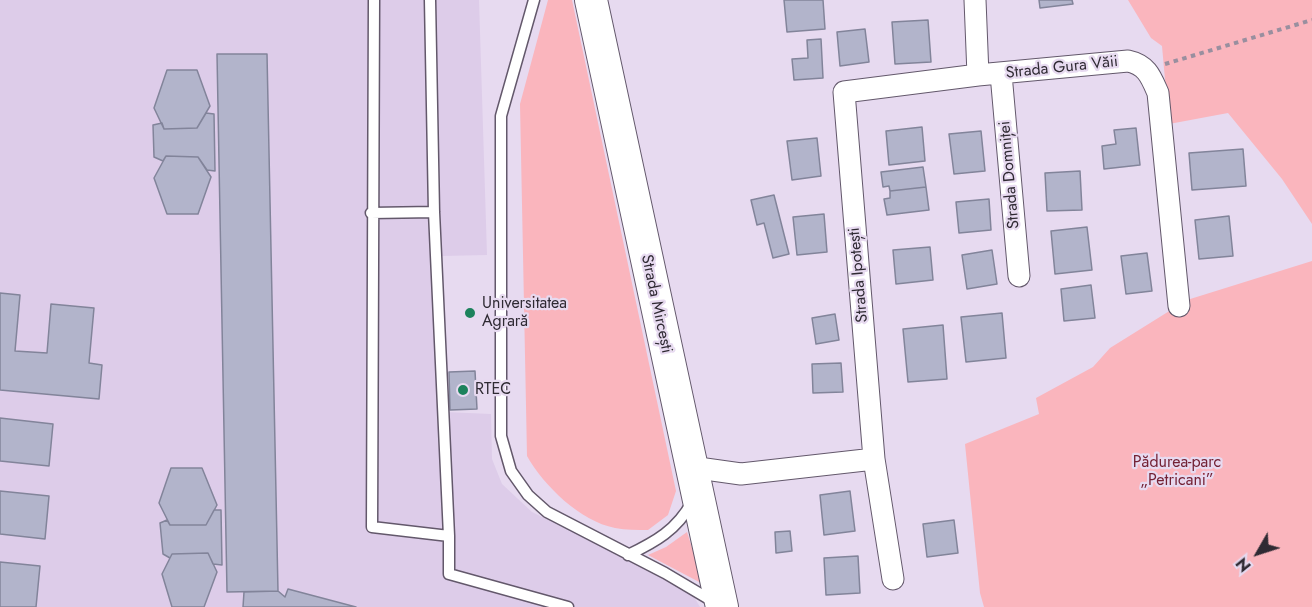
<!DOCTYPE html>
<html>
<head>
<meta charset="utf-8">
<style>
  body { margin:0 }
  #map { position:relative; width:1312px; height:607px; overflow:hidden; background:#e7daf0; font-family:Jost,sans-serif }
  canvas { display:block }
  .north { position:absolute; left:1228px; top:523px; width:60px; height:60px; -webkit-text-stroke:4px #e7daf0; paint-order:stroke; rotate:231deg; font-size:16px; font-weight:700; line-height:24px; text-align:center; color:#2f2a33 }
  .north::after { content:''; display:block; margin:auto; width:21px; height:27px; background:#2f2a33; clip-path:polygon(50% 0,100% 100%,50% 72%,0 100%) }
</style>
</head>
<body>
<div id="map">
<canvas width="1312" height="607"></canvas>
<div class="north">N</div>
</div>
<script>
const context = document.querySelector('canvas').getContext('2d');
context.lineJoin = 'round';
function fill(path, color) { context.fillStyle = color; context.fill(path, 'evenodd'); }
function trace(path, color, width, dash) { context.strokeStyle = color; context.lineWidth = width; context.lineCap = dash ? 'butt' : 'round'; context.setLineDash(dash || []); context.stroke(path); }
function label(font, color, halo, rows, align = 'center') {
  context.font = font + ' Jost,sans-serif'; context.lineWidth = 4.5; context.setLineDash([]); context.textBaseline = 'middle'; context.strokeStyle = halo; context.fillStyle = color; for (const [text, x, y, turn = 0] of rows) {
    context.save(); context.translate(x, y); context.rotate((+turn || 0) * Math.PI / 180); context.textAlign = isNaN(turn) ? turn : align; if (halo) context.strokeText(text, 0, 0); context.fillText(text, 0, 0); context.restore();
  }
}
const built = new Path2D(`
  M0,0H479L487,255L442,256L445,412L491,414L492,459L502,484L532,512L690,590L700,607H0Z`);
const green = new Path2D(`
  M548,0H572L676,491L668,515L648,530C637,530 626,530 615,528C580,521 544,486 527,456L520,104Z
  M1128,0H1312V224L1282,179L1228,113L1169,124L1162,46L1151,38Z
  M1312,261V607H984L980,593L965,444L1039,414L1036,398L1093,367L1110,348L1187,300Z
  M687,532L703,582L701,583L648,555L666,547Z`);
const building = new Path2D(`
  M784,0H823L825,29L787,32Z
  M1039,0H1072L1073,4L1040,8Z
  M928,20L931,62L895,64L892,22Z
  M865,29L869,62L840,66L837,32Z
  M821,39L823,78L794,80L792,59L808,58L807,40Z
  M217,54H267L278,591L227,592Z
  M167,70H197L210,106L197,128L164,129L154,108Z
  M206,113L214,114L215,171L207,170L198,157L166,156L163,161L154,157L153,125L162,123L164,129L197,128Z
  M922,127L925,161L889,165L886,131Z
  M1136,128L1140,165L1104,169L1102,146L1116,144L1114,130Z
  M981,131L985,171L954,174L949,134Z
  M817,138L821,176L792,180L787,141Z
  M1243,149L1246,186L1192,190L1189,153Z
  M166,156L198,157L211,177L198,214H167L154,178Z
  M923,167L926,187L890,191L889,186L883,187L881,172Z
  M1080,171L1082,210L1047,211L1045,173Z
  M926,187L929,210L887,215L884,199L890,198V191Z
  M774,195L789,254L773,258L764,223L757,225L751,200Z
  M989,199L991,230L959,233L956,202Z
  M824,214L827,252L797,255L793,217Z
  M1229,216L1233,256L1199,259L1195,220Z
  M1087,227L1092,270L1055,274L1051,231Z
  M930,247L933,280L896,284L893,250Z
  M992,250L997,284L967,289L962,255Z
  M1147,253L1152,291L1126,294L1121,256Z
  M1091,285L1095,318L1064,321L1061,289Z
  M0,293L20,295L15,351L47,353L51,304L94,308L89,363L102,365L99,399L0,390Z
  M1002,313L1006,358L966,362L961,317Z
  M835,314L839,340L816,344L812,318Z
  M943,325L947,379L908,382L903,329Z
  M841,363L843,392L813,393L812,364Z
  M475,371L477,409L450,410L449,372Z
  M0,418L53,424L49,466L0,461Z
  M171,468H202L217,505L206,525H170L159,503Z
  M0,491L49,496L45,539L0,534Z
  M850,491L855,531L824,535L820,495Z
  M214,510H221L222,565L213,564L208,553L172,554L170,558L163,554L160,523L167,520L170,525H206Z
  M954,520L958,553L927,557L923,524Z
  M790,531L792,551L776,553L775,532Z
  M208,553L217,572L204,607H172L162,574L172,554Z
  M858,556L860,593L826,595L824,558Z
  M0,562L40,566L36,607H0Z
  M288,589L356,607H243L244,592L278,591L285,597Z`);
const path = new Path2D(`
  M1165,64L1312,20`);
const service = new Path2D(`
  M374,0L372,527L449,536V574L568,607
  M430,0L434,212L449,536
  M534,0L501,116V436L511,471L528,495L547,512L665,573L714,602
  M371,213L434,212
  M628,555C655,542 677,530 692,502`);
const minor = new Path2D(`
  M975,0L978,75
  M1001,74L1019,276
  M691,467L741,474L874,459
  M893,579L874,459L844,92L978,75L1128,61C1147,65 1151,77 1158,93L1179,306`);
const secondary = new Path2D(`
  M591,0L722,607`);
const markers = [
  [470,313,6,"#1c825c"],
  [463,390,6,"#1c825c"]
];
const streetNames = [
  ["Strada Gura Văii",1062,68,-6],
  ["Strada Domniței",1010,175,-95],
  ["Strada Ipotești",859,275,-95],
  ["Strada Mircești",656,304,78]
];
const poiNames = [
  ["Universitatea",482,304],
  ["Agrară",482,322],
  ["RTEC",475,390]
];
const parkNames = [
  ["Pădurea-parc",1177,463],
  ["„Petricani”",1177,481]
];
fill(built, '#ddcce9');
fill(green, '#fab5bd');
fill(building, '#b2b4cb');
trace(building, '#82849a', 1.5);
trace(service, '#63586b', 13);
trace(minor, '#63586b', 23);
trace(secondary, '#63586b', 34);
trace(path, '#998f9f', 4, [4.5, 4.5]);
trace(service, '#fff', 10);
trace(minor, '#fff', 21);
trace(secondary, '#fff', 32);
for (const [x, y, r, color] of markers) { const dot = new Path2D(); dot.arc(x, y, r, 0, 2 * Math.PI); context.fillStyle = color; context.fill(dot); trace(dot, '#e7daf0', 2); }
label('16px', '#2f2a33', '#e7daf0', streetNames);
label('16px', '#2f2a33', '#e7daf0', poiNames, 'left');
label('16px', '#732134', '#e7daf0', parkNames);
</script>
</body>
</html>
